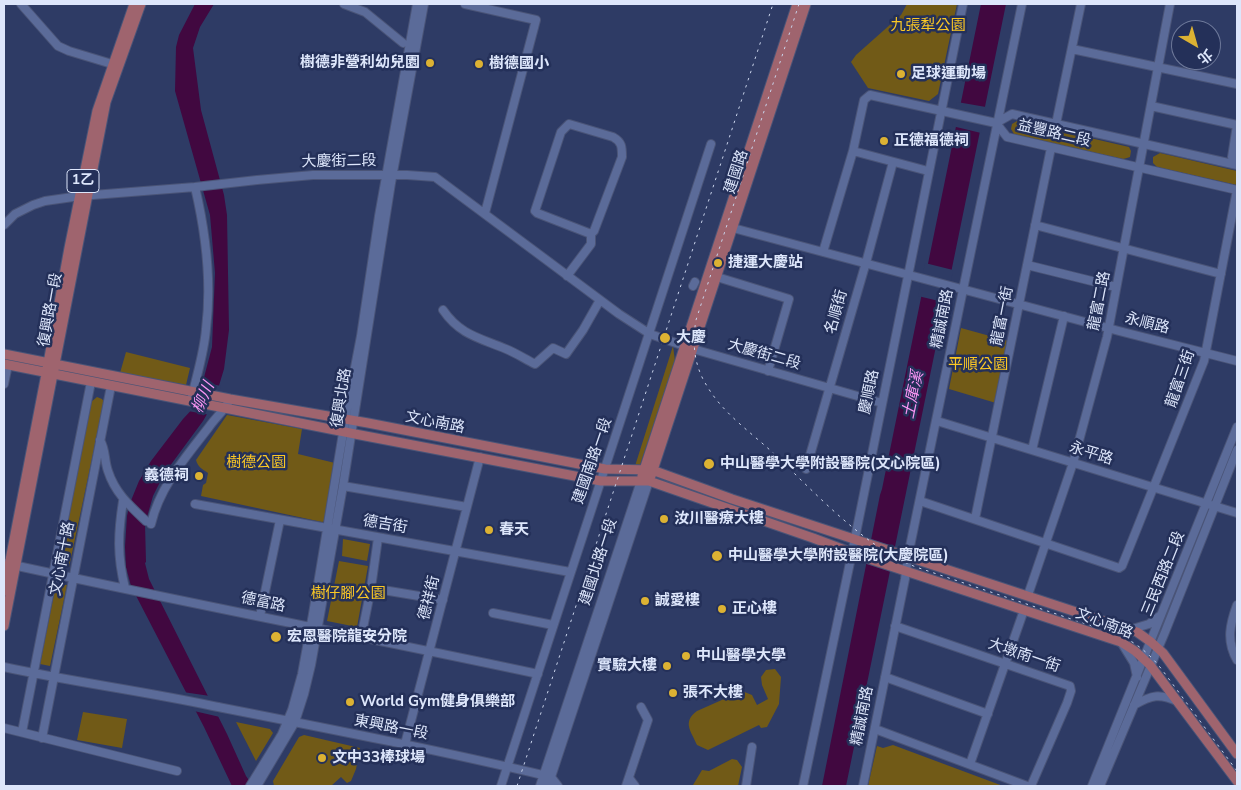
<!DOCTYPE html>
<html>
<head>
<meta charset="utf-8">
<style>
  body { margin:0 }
  #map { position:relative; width:1241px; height:790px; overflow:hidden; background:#2e3b65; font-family:"Nunito Sans","Noto Sans TC",sans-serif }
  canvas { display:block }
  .frame { position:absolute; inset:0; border:5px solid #dde6fb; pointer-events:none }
  .north { position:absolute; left:1171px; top:20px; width:50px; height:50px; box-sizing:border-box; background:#243059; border:1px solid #6e799a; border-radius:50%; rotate:142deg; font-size:14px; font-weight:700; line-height:20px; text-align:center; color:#dde6fb }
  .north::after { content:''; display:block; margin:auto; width:18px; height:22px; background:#dcb233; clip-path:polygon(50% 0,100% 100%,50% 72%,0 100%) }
</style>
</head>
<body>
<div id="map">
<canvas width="1241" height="790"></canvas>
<div class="frame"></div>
<div class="north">北</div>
</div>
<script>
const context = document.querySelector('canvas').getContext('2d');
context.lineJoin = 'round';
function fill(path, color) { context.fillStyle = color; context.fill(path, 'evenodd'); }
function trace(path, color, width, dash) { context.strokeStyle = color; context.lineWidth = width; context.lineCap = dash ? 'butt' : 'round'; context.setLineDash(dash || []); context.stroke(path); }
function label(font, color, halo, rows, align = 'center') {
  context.font = font + ' "Nunito Sans","Noto Sans TC",sans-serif'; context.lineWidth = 5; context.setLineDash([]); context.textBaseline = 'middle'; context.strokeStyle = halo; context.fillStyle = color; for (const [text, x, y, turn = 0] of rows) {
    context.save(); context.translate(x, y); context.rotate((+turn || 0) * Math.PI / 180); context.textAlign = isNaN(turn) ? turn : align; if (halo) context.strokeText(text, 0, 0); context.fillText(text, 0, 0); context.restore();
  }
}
const green = new Path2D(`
  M907,4H957L938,94L929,101L868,88L851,62L856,55L901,15Z
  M1017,121L1129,147L1131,151L1130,157L1127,158L1123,159L1017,135L1014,134L1011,129L1012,124Z
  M1160,153L1237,171V185L1157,167L1153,163V157Z
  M961,328L1008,341L996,403L949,389Z
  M673,346L675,361L640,465L635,466Z
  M126,352L190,368L186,385L120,373Z
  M97,397L102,399L104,402L69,567L59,565L91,402Z
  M227,415L302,429L298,454L335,463L325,521L322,522L201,496L203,485L206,483L208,473C202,469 198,467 196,460Z
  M343,539L370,544L367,561L342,556Z
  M339,561L368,566L357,627L327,621Z
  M56,584L67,585L50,666L40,664Z
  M775,669L781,677L779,704L767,727L761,728L759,725L708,750L697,745C691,731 682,722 697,711L742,691L752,695L757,705L768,699L762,685L761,677L766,670Z
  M83,712L127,719L122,748L77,740Z
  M236,722L270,729L273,733L256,761Z
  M304,735L360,748L356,769L351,781L347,783L341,777L331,786H274L273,781L299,737Z
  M893,745L1003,786H868L877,746L883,748Z
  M732,759L737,760L742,767L738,786L693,785L702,770L709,771Z`);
const water = new Path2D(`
  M195,4H214L200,27L193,48L201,110L224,195L227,215L229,330L224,369L214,402L203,421L164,474L153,496L145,524L146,562L145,563L149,579L227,734L246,776L253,786H232L204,727L131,586L126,567L125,547L127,516L130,503L139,481L151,461L183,419L197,404L212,347L215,273L210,215L175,91L176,47L179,35Z
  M981,4H1006L846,786H822L880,495L882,489Z`);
const pier = new Path2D(`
  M957,102L986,107L981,133L952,126Z
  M925,263L953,270L947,303L918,296Z
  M202,382L221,386L210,415L188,411L195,403Z
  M183,692L210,696L220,717L194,711Z`);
const minor = new Path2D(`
  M21,4L58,46L69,51L112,64L119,61
  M344,4L365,12L403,43
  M465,4L536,20L485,213
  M1072,49L1237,84
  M1151,106L1237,125L1232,157L1237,165
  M996,123L1007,137L1237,190
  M996,123L1012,114L1237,165
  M1056,124L1081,4
  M928,171L853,151L864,100L870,95L996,123
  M4,225L15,214L33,205L45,201L80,196L195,187L257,180L313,175H407L435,177L619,314L650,334L693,349L882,403
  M1035,225L1221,274
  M733,228L1119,331L1237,361
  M823,252L853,151
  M1027,265L1116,287
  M567,276L591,244V234L537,213L535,211L561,132L569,124L613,137C622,142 622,147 622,157L594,231L591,234
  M717,277L789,299L768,371
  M693,286L695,282
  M443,310C460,335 480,338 506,349C516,353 525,359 535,364L553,348L566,354L583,330L600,300
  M4,384L8,365
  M191,401C196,377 204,354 206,329C212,281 206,234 195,187
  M937,421L1237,513
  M100,440C106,450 104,460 108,471C115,493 130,506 146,521
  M1032,450L1064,316
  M806,469L867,259L893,162
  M343,486L467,507
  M123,501C118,533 117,556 125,588
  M920,501L1119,568L1122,566L1204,361L1237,190
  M195,504L570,572
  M975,519L1051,148
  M151,524C160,486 186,457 209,427C216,417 225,410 230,399
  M4,563C181,602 360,636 538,674
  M371,588L443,600
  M1028,595L1073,463L1107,337L1170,4
  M1237,605C1230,624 1226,641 1237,660
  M493,613L553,625
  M260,616L280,520
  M895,626L1070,686L1071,691L1067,703L1031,786
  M1129,630L1149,624L1161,615
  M361,638L371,588L378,538
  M1121,642L1134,663L1137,677
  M4,667C73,682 143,691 213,706C325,728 438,750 551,777L558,786
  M885,677L988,714
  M1134,705C1152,695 1159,693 1179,702
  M4,728L177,771
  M875,729L1027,786
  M22,732L91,382
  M42,738L111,386
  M405,744L480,457
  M970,764L1024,610
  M629,778L635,786
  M250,786L282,734L292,710L302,674L313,614L347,409L361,336L379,216L417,4
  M257,786L295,722L304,694L311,665L343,486L391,183L424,4
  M501,786L711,144
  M540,786L641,481
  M548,786L649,481
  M626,786L648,720L641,707
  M746,786L752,747
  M803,786L852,553L963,4
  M863,786L905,579L908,556L1022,4
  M1092,786L1237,427
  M1100,786L1165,632L1237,450`);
const major = new Path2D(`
  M4,354L230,399L368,423L605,469L652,470L732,499L1137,632L1151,642L1163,653L1237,754
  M4,364L355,434L601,481H649L813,538L866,558L1121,642L1135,651L1150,665L1237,781
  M642,476L797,4
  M651,476L806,4
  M4,591L46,374L69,248L97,111L134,4
  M4,626L106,102L141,4`);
const rail = new Path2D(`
  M799,4L696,320C692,343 694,366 707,386C722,412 749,431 771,451C813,490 862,546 916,567L1119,635C1137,643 1151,655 1163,671L1237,771
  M517,786L773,4`);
const markers = [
  [430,63,5,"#dcb233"],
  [479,64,5,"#dcb233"],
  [901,74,5,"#dcb233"],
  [884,141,5,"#dcb233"],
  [718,263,5,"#dcb233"],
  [665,338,6,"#dcb233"],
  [709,464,6,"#dcb233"],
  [199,476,5,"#dcb233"],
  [664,519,5,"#dcb233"],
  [489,530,5,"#dcb233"],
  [717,556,6,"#dcb233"],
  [645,601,5,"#dcb233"],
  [722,609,5,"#dcb233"],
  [276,637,6,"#dcb233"],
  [686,656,5,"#dcb233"],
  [667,666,5,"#dcb233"],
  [673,693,5,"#dcb233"],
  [350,702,5,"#dcb233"],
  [322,758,5,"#dcb233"]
];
const shields = [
  [83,181,32]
];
const shieldNames = [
  ["1乙",83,181]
];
const parkNames = [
  ["九張犁公園",928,26],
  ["平順公園",978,365],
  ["樹德公園",256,463],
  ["樹仔腳公園",348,594]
];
const poiNames = [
  ["樹德非營利幼兒園",420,63,"right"],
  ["樹德國小",489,64],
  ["足球運動場",911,74],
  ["正德福德祠",894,141],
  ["捷運大慶站",728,263],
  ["大慶",676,338],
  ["中山醫學大學附設醫院(文心院區)",720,464],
  ["義德祠",189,476,"right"],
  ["汝川醫療大樓",674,519],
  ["春天",499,530],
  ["中山醫學大學附設醫院(大慶院區)",728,556],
  ["誠愛樓",655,601],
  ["正心樓",732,609],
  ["宏恩醫院龍安分院",287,637],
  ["中山醫學大學",696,656],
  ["實驗大樓",657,666,"right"],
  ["張不大樓",683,693],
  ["World Gym健身俱樂部",360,702],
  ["文中33棒球場",332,758]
];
const streetNames = [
  ["益豐路二段",1054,134,13],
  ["大慶街二段",339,162,-1],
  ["建國路",737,172,-72],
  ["龍富二路",1100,301,-79],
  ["復興路一段",51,310,-80],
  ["名順街",837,312,-74],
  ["龍富一街",1003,316,-79],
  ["精誠南路",943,319,-79],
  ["永順路",1147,324,14],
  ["大慶街二段",764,355,16],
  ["龍富三街",1181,379,-71],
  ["慶順路",870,392,-78],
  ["復興北路",342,398,-81],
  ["文心南路",435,423,11],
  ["永平路",1091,454,17],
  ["建國南路一段",593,461,-71],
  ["德吉街",385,525,10],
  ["文心南十路",63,559,-79],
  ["建國北路一段",599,562,-72],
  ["三民西路二段",1164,574,-68],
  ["德祥街",430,598,-76],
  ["德富路",263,603,12],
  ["文心南路",1104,624,21],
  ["大墩南一街",1024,656,19],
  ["精誠南路",863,716,-79],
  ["東興路一段",391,728,11]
];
const waterNames = [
  ["土庫溪",914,395,-78],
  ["柳川",204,398,-66]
];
fill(green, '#715a17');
fill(water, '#410840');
fill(pier, '#2e3b65');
trace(minor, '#4a5477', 10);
trace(major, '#4a5477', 11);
trace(minor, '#5b6b99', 8);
trace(major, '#9f646e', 9);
trace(rail, '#cad4eb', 1, [2.5, 5]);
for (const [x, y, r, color] of markers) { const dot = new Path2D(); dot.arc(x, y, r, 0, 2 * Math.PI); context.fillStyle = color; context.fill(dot); trace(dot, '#243059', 2); }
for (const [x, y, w] of shields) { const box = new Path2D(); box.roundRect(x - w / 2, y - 11.5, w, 23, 4); context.fillStyle = '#243059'; context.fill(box); trace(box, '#dde6fb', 1); }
label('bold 14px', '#dde6fb', null, shieldNames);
label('15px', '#fbc825', '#243059', parkNames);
label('bold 15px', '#dde6fb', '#243059', poiNames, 'left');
label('15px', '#dde6fb', '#243059', streetNames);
label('italic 16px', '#fa95f4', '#243059', waterNames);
</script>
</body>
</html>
